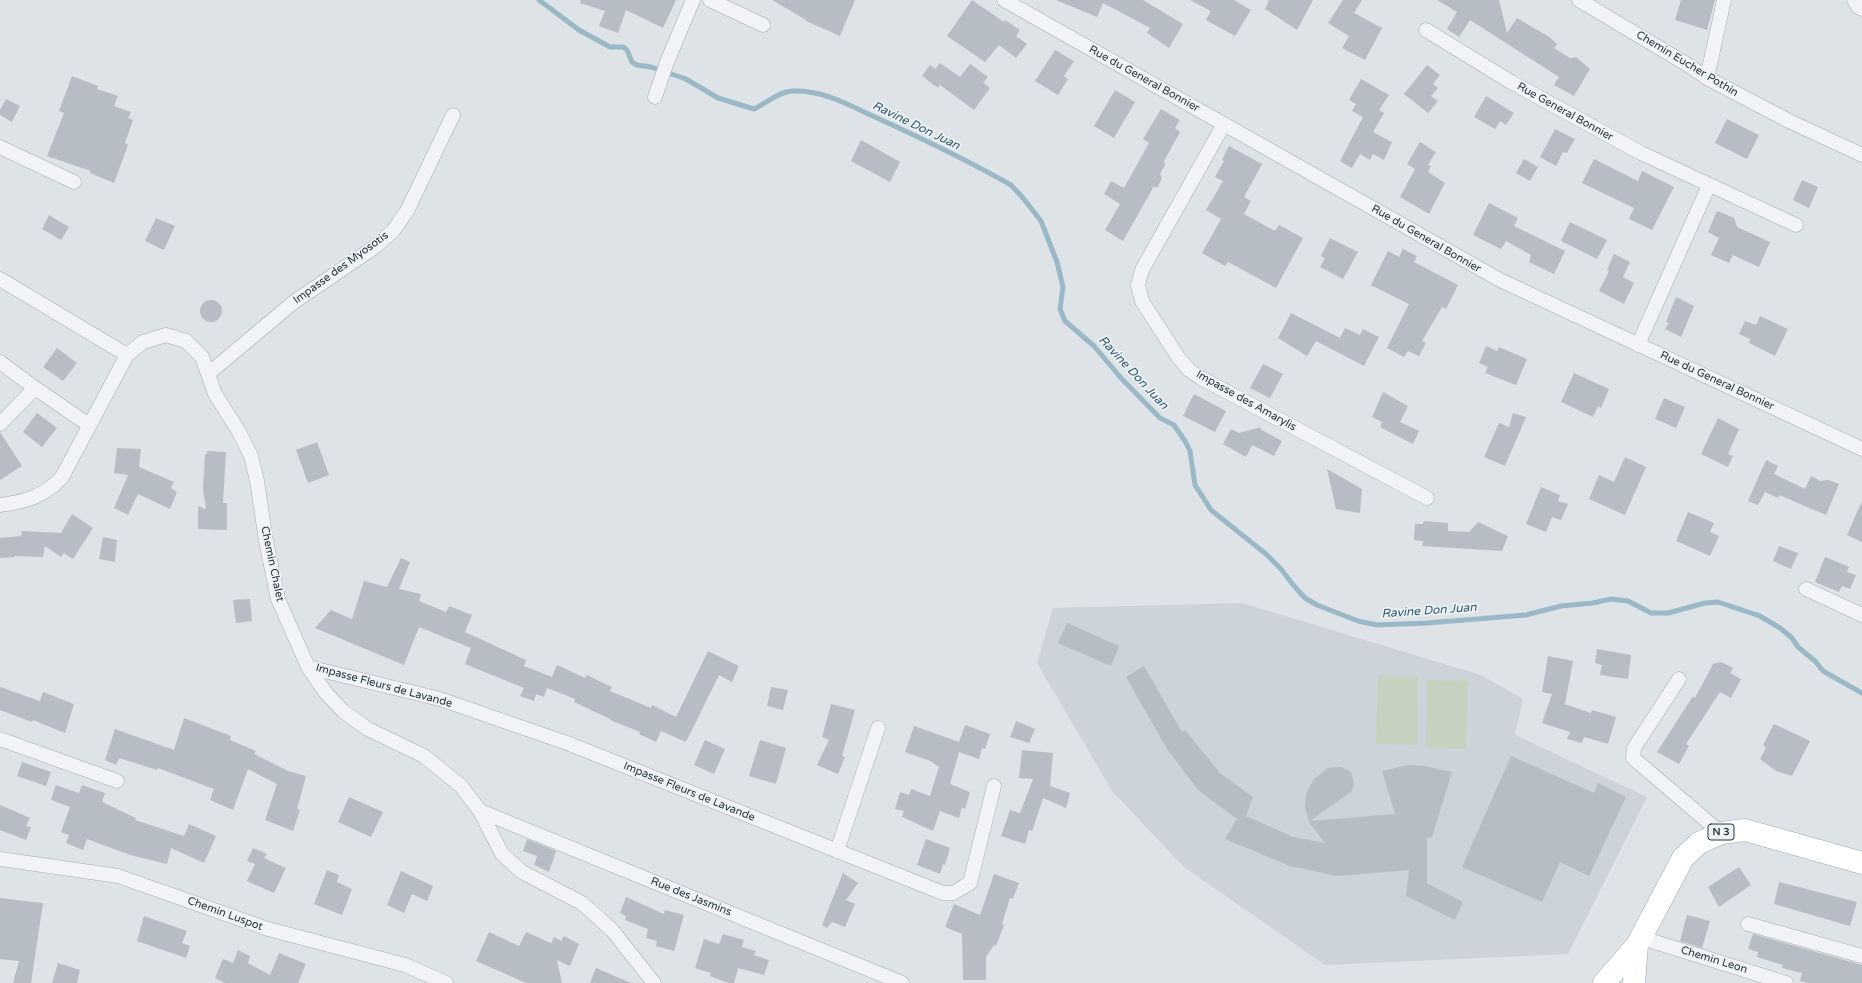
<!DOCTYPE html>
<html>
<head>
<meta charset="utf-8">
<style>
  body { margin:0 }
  canvas { display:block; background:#dee3e7 }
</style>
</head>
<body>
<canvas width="1862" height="983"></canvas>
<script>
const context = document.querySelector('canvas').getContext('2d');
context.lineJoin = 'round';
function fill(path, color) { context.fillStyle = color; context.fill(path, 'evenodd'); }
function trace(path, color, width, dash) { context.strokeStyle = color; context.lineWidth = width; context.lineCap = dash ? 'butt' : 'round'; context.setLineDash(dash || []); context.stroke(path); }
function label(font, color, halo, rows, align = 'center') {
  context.font = font + ' "Varela Round",sans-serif'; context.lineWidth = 3.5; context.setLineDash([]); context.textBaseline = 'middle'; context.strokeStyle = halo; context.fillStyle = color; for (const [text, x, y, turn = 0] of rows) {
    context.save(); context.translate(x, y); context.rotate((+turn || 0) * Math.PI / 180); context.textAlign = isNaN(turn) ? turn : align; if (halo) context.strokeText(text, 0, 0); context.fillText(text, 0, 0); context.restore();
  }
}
const built = new Path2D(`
  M1242,603L1481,675L1523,699L1515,735L1647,797L1568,954L1325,965L1184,867L1112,791L1037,663L1053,608Z`);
const green = new Path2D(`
  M1378,675L1418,677L1417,745L1376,744Z
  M1427,680L1468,681L1466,749L1426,748Z`);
const stream = new Path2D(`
  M539,0L579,30L610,47H623L627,50L632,62L637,65L651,67L686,79L718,98L754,109C765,104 778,92 792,91C823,90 847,104 875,117C921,138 967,160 1011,185L1023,198L1041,221L1057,262L1063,287L1060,309L1065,321L1094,346L1121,378L1160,418L1174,425L1185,441L1190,451L1195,485L1211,510L1266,554L1281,569L1294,586L1305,598L1317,605L1358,621L1377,625L1427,623L1526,615L1561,606L1593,603L1611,599L1628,601L1651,613H1668L1705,603L1718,602L1760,616L1780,628L1792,638L1798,647L1815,661L1823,671L1862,693`);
const building = new Path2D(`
  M581,0H676L663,28L626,10L618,33L599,26L605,11L580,3Z
  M772,0H855L840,36L806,21V20Z
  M972,0L1004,22L1005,20L1020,30L1016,36L1027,44L1016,58L999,45L985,62L947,36Z
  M1056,0H1143L1183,24L1169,48L1147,33L1150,28L1103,3L1097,17Z
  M1190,0H1234L1251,10L1235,36L1206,20L1211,11Z
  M1269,0H1313L1297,30L1265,9Z
  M1343,0H1362L1354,13L1382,28L1365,60L1342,48L1349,36L1328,23Z
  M1437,0H1499L1507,33L1517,18L1549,37L1557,44L1554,48L1570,58L1576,57L1590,69L1574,96L1554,85L1559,77L1470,20L1459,37L1447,29L1457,12Z
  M1681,0H1715L1707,30L1675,20Z
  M1055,50L1074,61L1064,76L1068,79L1058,95L1035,81Z
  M940,63L960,77L970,64L988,77L983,83L990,88L974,110L940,85L938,88L922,76L930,65L935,69Z
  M1427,65L1440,75L1433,84L1438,88L1431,96L1438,101L1428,113L1404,94Z
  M72,76L98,86L97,89L118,96L114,106L131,112L128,118L133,120L125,143L128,145L114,183L90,173L91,171L47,156L64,113L59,111Z
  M1361,79L1389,95L1379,110L1384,113L1373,132L1392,142L1384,160L1373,154L1370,160L1360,154L1352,168L1340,161L1363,117L1352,111L1356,104L1349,100Z
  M1115,90L1135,102L1114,138L1094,126Z
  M1486,96L1514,113L1506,125L1500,121L1495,129L1474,117Z
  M6,99L20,106L12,122L0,115V110Z
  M1161,109L1180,120L1175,128L1180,132L1164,161L1165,165L1160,174L1162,178L1157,188L1154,186L1123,241L1105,230L1120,204L1104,194L1111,181L1124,188L1149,143L1143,139Z
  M1727,119L1759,135L1747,159L1715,143Z
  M1555,129L1575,139L1567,153L1563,152L1556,166L1540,157Z
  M861,140L900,162L890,182L851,161Z
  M1420,142L1436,152L1428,165L1431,166L1428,172L1445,183L1429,214L1400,197L1415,169L1407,164Z
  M1229,146L1262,164L1244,197L1251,201L1244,214L1275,231L1279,225L1303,238L1276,288L1228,262L1225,266L1202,253L1221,219L1206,210L1223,181L1215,177L1224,161L1222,160Z
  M1524,159L1538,167L1530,181L1516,173Z
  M1594,159L1638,181L1642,171L1674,187L1652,230L1629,219L1634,208L1582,183Z
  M1802,180L1818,187L1809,208L1793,200Z
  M1489,203L1518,218L1514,226L1565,251L1554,274L1529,262L1531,255L1506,241L1501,249L1473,235Z
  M1717,211L1734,218L1737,227L1770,242L1759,267L1733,255L1729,263L1711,255L1719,238L1708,232Z
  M49,215L69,227L61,240L42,229Z
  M156,218L175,226L164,250L145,241Z
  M1570,222L1607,240L1597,259L1561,241Z
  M1330,238L1358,252L1343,279L1320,267L1325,258L1321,256Z
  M1403,249L1417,256L1414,262L1458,285L1446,309L1442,307L1422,341L1426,343L1419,356L1408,351L1404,357L1387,348L1409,304L1371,285L1388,251L1399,257Z
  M1614,254L1630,262L1623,277L1634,283L1624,304L1599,291L1609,271L1607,270Z
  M1676,297L1694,306L1681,337L1665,329L1669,323L1666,322Z
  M200 311a11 11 0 1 1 22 0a11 11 0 1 1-22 0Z
  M1291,313L1340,338L1345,328L1360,335L1363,329L1379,337L1364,366L1316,341L1307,356L1278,338Z
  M1760,316L1788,329L1775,356L1749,343L1750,339L1739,334L1745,321L1756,325Z
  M1486,346L1497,351L1499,347L1527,359L1516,385L1485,373L1488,367L1479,363Z
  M57,348L77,363L63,381L43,367Z
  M1263,364L1283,374L1270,398L1250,388Z
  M1574,373L1609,389L1601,408L1598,406L1593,417L1561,402Z
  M1383,392L1408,406L1400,422L1419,431L1413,444L1380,427L1382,422L1372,417Z
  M1194,394L1226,411L1215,432L1183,416Z
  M1664,398L1685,407L1676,428L1655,419Z
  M37,413L57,428L42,447L23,432Z
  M1513,413L1526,417L1505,466L1484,457L1499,423L1509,427Z
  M1718,418L1739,429L1728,454L1733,456L1728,467L1701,454Z
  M1261,427L1260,429L1282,441L1274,456L1252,445L1246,457L1223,444L1231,429L1239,433Z
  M0,432L22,466L0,480Z
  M317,442L329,475L308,483L296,450Z
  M117,448L141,449L139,467L174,482L171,488L177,492L170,509L138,494L128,515L114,508L128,475L114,473Z
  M207,451L226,452L223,503H227V530L198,529V506L206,509L203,489L205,454H207Z
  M1625,457L1646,467L1625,515L1589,499L1599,475L1614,482Z
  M1766,460L1778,466L1774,474L1805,489L1811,476L1821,481L1828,480L1839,484L1826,515L1779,495L1778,498L1765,492L1758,505L1748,501Z
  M1327,469L1362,489L1360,513L1336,509Z
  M1541,487L1560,495L1558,501L1568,504L1561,520L1552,517L1546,532L1526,524Z
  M1862,501V542L1847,535Z
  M1688,512L1714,523L1710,532L1719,536L1710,556L1676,541Z
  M72,514L93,528L73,559L64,553L61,557L45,546L43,557L14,556V557L0,558V538L21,536L22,531L61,533Z
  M1424,521L1448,523V531L1469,532L1478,522L1508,536L1502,551L1422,546L1423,541L1414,540L1415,524H1423Z
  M103,537L117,540L115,562L99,559Z
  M1779,546L1798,553L1791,569L1773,561Z
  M1825,557L1849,567L1847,572L1856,575L1850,589L1842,586L1839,592L1815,582Z
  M401,558L410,562L399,589L421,594L419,601L446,612L449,606L472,615L465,632L526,660L524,666L552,677L557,665L585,678L587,675L612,687L610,691L651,708L652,705L676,717L708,651L739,666L732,682L719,675L686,742L661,731L656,742L639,734L640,732L610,720V719L574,702L575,699L547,688L544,697L536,694L534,701L520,696L524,688L465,664L471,648L419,627L404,665L315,628L331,610L352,619L364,581L387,587Z
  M250,599L252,621L236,623L233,600Z
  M1067,623L1119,646L1111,666L1058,643Z
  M1597,649L1631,655L1628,679L1600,675L1602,665L1595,663Z
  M1548,656L1573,661L1565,704L1591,713L1592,710L1616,717L1608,744L1584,737L1582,743L1567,739L1570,732L1542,723L1552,694L1542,692Z
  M1721,662L1733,668L1730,673L1741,679L1731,698L1720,692L1686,744L1689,746L1679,764L1657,752L1693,696L1695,698L1713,664Z
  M1144,666L1182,732L1185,730L1220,773L1253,797L1246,816L1293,837L1325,843L1309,822L1305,807L1306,794L1314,779L1328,768L1341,767L1351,772L1354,782L1352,791L1310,821L1395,814L1382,771L1408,765L1425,766L1452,772L1432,837L1427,838V883L1463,902L1455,920L1406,896L1409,870L1337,876L1290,866L1225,839L1237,819L1198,790L1167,749L1126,677Z
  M0,687L40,701L43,692L74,704L65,733L33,720L32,722L0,710Z
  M771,687L788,690L783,710L767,706Z
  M831,704L855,710L842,756L845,757L838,774L817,765L829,740L822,737Z
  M184,718L231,736L230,740L256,751L254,754L288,771L306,776L297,809L300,810L293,831L265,820L277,784L248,769L233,810L210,800L214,789L158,768L157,770L119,758L116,765L105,760L115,729L174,750Z
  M1016,721L1035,729L1029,743L1010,737Z
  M1774,724L1810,741L1792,776L1776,771L1760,759L1766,748L1763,745Z
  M965,725L990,734L985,749L982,748L979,759L959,752L950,784L970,792L965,809L962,807L959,818L940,811L933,831L902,817L904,811L895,809L900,792L909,795L911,789L930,796L939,767L930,761L905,752L914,726L959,742Z
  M705,740L725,749L714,774L694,765Z
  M760,740L786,748L776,784L749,776Z
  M1022,750L1053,753L1050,786L1070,793L1066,808L1043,798L1032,831L1029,830L1025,844L1001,836L1010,810L1020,813L1033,779L1019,778Z
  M1511,756L1594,793L1598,783L1626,797L1589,876L1560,862L1542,902L1462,867Z
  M22,762L51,772L46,786L17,776Z
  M56,785L79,793L82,785L105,793L102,802L136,818L135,820L184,836L189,824L216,836L204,863L171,848L167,864L130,855L87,839L83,850L66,843L69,835L61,832L70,807L51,800Z
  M349,797L383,812L371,837L338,822Z
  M0,805L30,818L26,826L31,827L26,840L0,830Z
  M527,839L556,851L549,872L534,865L538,854L537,856L523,851Z
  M926,839L950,848L945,865L943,864L940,874L917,865Z
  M253,848L267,854L264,858L286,868L274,893L247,881L255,864L247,861Z
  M1739,867L1751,885L1719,907L1708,887Z
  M327,870L339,875L337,882L352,889L342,915L314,904Z
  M401,871L433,886L427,901L412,894L404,913L387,905Z
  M843,873L858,883L846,900L855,904L845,927L832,922L827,928L822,925Z
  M994,874L1019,883L1013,899L1010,898L1002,924L1004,925L996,946L994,945L986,957V980H963L962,934L945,927L954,904L980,915Z
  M1779,882L1857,902L1850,926L1774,904Z
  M626,897L664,914L665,910L684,915L674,951L656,946L657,941L646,938L648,929L625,920L626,916L620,913Z
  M0,898L43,903L31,983H13L19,961L0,959Z
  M1687,915L1710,921L1702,948L1680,941Z
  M144,916L187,931L182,943L190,946L186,958L137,941Z
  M489,932L519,946L526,932L551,943L554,937L561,941L564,936L579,944L570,966L557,960L562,983H526L476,961Z
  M723,934L744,940L742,947L756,951L754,955L769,960L764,975L738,968L734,983H728L710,976L711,973L695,968L704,939L719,944Z
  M1753,934L1862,965V983H1808L1800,981L1802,973L1782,968L1783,965L1757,957L1758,952L1748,949Z
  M238,950L250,956L248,963L270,975L279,953L306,964L298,983H225L215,978L223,959L233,963Z
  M58,963L80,970L77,983H52Z
  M596,968L631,983H590Z`);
const minor = new Path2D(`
  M710,0L763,25
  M1004,0L1500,280L1862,449
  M1579,0L1688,65L1707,78L1789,121L1862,155
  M1854,0L1858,7L1862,9
  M1426,30L1511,82L1641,153L1796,225
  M1707,78L1724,0
  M655,97L667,62L693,0
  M1224,124L1142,270L1138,285L1142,301L1178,357L1189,370L1201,378L1427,498
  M0,147L74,182
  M0,279L127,355
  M1638,345L1709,185
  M0,362L35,388L89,425
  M208,374L294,302L376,246L393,231L407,211L453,115
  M0,424L35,388
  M0,505C25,502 45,496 62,477L127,355L143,342L166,335L186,341L202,357L215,394L238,430L251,456L257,481L266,541L278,599L308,667L326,693L343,711L368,729L424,756L461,786L480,811L502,854L522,872L582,903L612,930L654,983
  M1806,589L1862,615
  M308,667L440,699L567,743L943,893H953L970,883L994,786
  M1679,679L1634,748L1633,758L1721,833
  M0,739L117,781
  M480,811L902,983
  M837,851L878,728
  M0,859L118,876L268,929L405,965L446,983
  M1748,924L1862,956
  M1642,938L1786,983`);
const primary = new Path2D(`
  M1604,983L1637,945L1683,858L1699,843L1721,833L1745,830L1862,863
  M1634,983L1637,945`);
const shields = [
  [1721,832,26]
];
const shieldNames = [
  ["N 3",1721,832]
];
const streetNames = [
  ["Chemin Eucher Pothin",1687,64,31],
  ["Rue du General Bonnier",1144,79,29],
  ["Rue General Bonnier",1565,112,29],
  ["Rue du General Bonnier",1426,239,30],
  ["Impasse des Myosotis",341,268,-36],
  ["Rue du General Bonnier",1717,381,25],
  ["Impasse des Amarylis",1246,401,29],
  ["Chemin Chalet",272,564,78],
  ["Impasse Fleurs de Lavande",384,686,15],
  ["Impasse Fleurs de Lavande",689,792,22],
  ["Rue des Jasmins",691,897,22],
  ["Chemin Luspot",225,914,20],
  ["Chemin Leon",1714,960,17]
];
const waterNames = [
  ["Ravine Don Juan",916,126,26],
  ["Ravine Don Juan",1133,373,47],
  ["Ravine Don Juan",1429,611,-4]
];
fill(built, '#ccd3d9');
fill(green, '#c7d1c0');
trace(stream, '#9ab8c6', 5);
fill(building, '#b6bdc4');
trace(minor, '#a4abb1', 15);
trace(primary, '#9eaab2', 23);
trace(minor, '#f1f3f6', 14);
trace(primary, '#fff', 22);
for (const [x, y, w] of shields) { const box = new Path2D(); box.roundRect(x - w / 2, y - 8, w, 16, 3); context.fillStyle = '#edf2f5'; context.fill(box); trace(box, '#28343d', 1); }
label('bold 10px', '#28343d', null, shieldNames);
label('11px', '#28343d', '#edf2f5', streetNames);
label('italic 12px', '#345a6f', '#edf2f5', waterNames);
</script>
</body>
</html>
